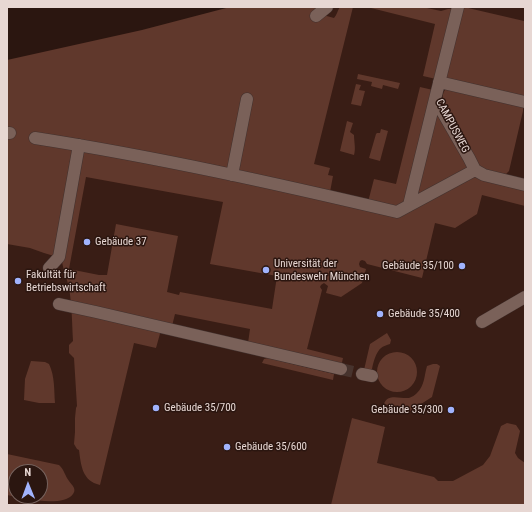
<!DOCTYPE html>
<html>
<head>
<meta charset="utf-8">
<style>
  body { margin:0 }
  #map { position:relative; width:532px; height:512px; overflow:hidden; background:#2b1610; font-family:"Roboto Condensed",sans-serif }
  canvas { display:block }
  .frame { position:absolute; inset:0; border:8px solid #e7d7d3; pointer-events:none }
  .north { position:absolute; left:8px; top:464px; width:40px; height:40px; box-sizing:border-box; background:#2b1610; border:1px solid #76635e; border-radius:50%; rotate:359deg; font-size:11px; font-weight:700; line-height:16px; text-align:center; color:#e7d7d3 }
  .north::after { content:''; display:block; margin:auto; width:14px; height:18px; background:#a1b3fd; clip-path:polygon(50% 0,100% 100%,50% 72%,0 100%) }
</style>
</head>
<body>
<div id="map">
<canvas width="532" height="512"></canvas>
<div class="frame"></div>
<div class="north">N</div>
</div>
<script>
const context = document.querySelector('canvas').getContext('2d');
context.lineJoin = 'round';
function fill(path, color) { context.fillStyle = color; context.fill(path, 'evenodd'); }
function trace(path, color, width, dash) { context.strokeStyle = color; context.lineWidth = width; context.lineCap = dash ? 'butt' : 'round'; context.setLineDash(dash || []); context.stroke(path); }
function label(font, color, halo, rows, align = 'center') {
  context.font = font + ' "Roboto Condensed",sans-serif'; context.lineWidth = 3; context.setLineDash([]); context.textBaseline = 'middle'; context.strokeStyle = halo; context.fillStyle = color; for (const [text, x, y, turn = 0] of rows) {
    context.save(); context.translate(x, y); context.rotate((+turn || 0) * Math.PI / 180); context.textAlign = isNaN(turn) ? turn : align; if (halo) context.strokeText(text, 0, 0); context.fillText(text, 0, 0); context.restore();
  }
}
const built = new Path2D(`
  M281,7H525V505H7V67ZM16,472H40V496H16Z`);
const green = new Path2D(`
  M230,7H319L312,12L334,18C337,15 337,11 340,7H353L314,164L330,168L328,175L333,176L330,192L368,202L374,179L396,184L420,87L433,90L438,110L466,159L525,190V206L482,195L477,214L455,228L435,223L422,278L367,264L365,261L362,260L360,261L359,264L360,267L366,269L362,283L341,297L326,293L328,286L324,283L321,285L320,287L322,290L307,349L343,358L341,367L248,343L250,329L175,314L172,326L163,323L156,348L134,343L100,485C82,481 81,465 79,450L77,449L74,444L75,432V418L76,408L77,406L74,358L69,353V345L73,341C72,323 72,305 69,288C67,278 63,270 62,261L54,256L44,253L30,248L7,244V60L142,30ZM86,177L223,202L210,264L277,276L272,309L180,292L179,295L167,292L178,236L116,224L107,275H99L69,269Z
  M367,7H422L441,11L448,9L468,8L524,21L525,19V95L523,97L518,98L423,76L435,24Z
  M358,74L400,83L398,89L383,85L382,89L371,86L372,82L357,79Z
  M356,84L361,85L359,90L365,91L361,106L351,104Z
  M447,88L523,107V111L509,171L506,174L485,172L480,167L446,110C443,102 440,94 447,88Z
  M347,121L353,123L350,132L354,135C354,142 356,148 354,155L340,151Z
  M381,129L388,131L380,161L369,158L376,134L377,133H380Z
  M387,333L391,340L390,344C387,345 383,346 381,348C376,352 373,363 372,369L364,370L370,344Z
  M377 372a20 20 0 1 1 40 0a20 20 0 1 1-40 0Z
  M268,358L334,374L333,380L262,363L264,359Z
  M31,361L45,362L49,364C55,376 54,391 55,403H39L24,400L25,379Z
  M433,364H437L440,366L432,397L410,411L384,404C387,393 401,399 409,398C412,397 415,395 417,393C425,385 424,376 427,366Z
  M352,418L385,427L377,463L434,477L438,481H453L483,465L490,456L501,426L507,423L516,425L520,431L515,453L518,458L525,463V505H331Z
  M7,454L59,465C64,469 65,476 69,481C70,483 73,485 74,488C75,491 74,492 73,494C63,508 21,498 7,495ZM16,472H40V496H16Z`);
const streetTunnel = new Path2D(`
  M341,369L362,374`);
const street = new Path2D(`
  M458,7L435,99L469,158L475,170L484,175L525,185
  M316,16L327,7
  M439,82L525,102
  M7,133H10
  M35,138C157,157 278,184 397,212L475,170
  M232,175L247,99
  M409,205L435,99
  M49,268L59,257L79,145
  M59,304L96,312L341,369
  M482,322L525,297
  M362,374L372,376`);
const markers = [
  [87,242,4,"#a1b3fd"],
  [462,266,4,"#a1b3fd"],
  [266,270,4,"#a1b3fd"],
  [18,281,4,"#a1b3fd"],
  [380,314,4,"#a1b3fd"],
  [156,408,4,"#a1b3fd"],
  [451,410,4,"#a1b3fd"],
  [227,447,4,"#a1b3fd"]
];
const streetNames = [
  ["CAMPUSWEG",452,126,62]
];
const poiNames = [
  ["Gebäude 37",95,242],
  ["Universität der",274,264],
  ["Bundeswehr München",274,277],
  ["Gebäude 35/100",454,266,"right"],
  ["Fakultät für",26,275],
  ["Betriebswirtschaft",26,288],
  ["Gebäude 35/400",388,314],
  ["Gebäude 35/700",164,408],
  ["Gebäude 35/300",443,410,"right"],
  ["Gebäude 35/600",235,447]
];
fill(built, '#391d15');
fill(green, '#60382c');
trace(streetTunnel, '#47332d', 12, [12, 6]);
trace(street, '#42322f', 13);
trace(street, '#7a6159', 12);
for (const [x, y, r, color] of markers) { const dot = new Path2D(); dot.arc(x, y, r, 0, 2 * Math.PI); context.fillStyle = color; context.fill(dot); trace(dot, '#2b1610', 1.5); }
label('11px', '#e7d7d3', '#2b1610', streetNames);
label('11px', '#e7d7d3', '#2b1610', poiNames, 'left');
</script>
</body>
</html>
